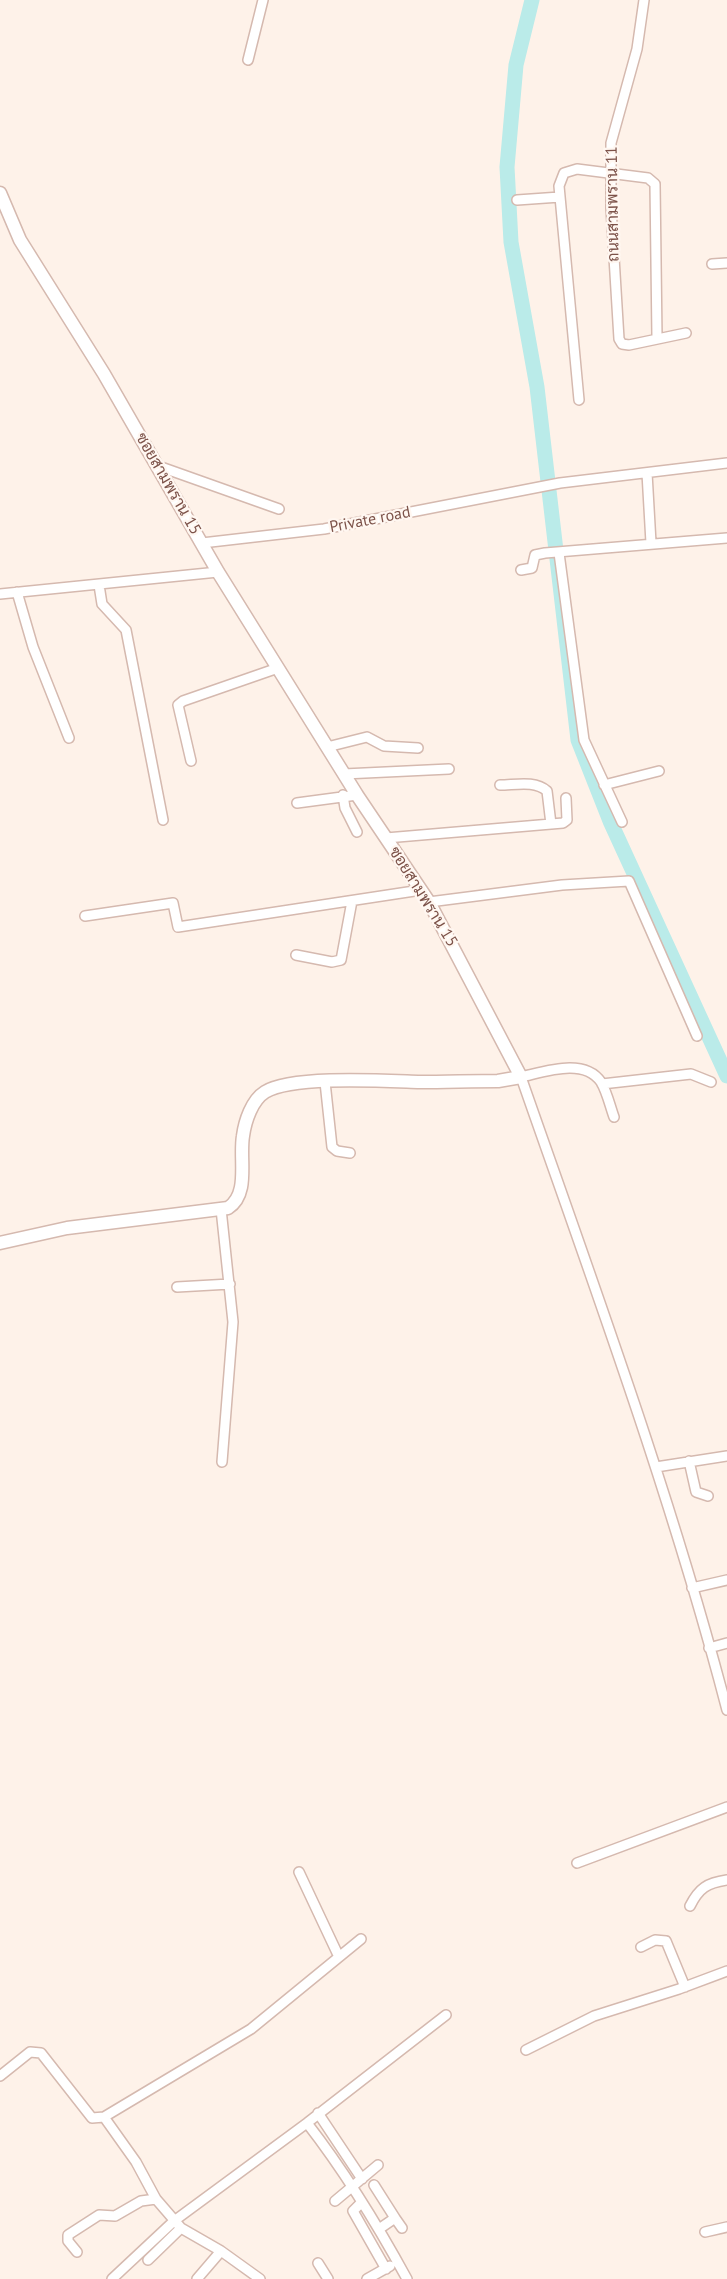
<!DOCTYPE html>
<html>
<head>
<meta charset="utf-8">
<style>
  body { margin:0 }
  canvas { display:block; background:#fef2e9 }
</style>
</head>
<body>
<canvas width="727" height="2279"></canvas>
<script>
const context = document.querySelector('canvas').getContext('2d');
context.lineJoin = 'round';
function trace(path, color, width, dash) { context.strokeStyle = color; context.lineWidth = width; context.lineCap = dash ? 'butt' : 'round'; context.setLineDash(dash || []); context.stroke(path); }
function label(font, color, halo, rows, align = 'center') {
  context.font = font + ' "PT Sans",Sarabun,sans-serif'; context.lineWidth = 4.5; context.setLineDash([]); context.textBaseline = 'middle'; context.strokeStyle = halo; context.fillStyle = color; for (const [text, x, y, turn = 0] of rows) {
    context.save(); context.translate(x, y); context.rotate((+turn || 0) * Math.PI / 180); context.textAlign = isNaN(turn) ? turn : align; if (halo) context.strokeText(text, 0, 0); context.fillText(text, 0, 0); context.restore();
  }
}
const river = new Path2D(`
  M532,0L516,65L507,167L511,242L537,387L578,740L610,821L727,1076`);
const minor = new Path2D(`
  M644,0L637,49L611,143V208L619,339L622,344L629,345L686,333
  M248,60L263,0
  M517,200L560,197
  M712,264L727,263
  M579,400L559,186L564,173L577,169L648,178L655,184L657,338
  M158,466L279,509
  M647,473L651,543
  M202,543L324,529L560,483L727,463
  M559,553L584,740L622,822
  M521,570L532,568L535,555L545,553L727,538
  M99,585L102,604L126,630L163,820
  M17,592L33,647L69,738
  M0,594L218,572
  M327,747L367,737L384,746L418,748
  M191,761L178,705L183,701L278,668
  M344,774L449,769
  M500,785C515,785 535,780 547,791L551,824
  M604,785L659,771
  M343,795L345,808L357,832
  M297,803L357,795
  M386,838L563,823L567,820L566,798
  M429,902L562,885L629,881L697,1036
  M85,916L173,903L178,927L421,890
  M296,955L332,962L341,960L352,901
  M325,1082L332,1147L337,1151L350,1153
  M602,1084L691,1074L711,1082
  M614,1117C610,1106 607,1092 601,1082C584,1057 544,1072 521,1077C594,1286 671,1495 727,1710
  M221,1209L233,1322L222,1462
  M177,1287L230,1284
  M689,1461L696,1492L708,1496
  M656,1467L727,1456
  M692,1588L727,1580
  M709,1648L727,1643
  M577,1863L727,1807
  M299,1872L339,1957
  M690,1906C699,1888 707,1883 727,1880
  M641,1947L655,1940L666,1941L685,1987
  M526,2050L594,2016L679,1989L727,1971
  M0,2076L30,2052L41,2053L92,2118L104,2117L136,2162L156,2199L181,2228L221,2251L260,2279
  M318,2113L362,2179
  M104,2117L251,2029L361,1939
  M307,2123C345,2172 377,2224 407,2279
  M374,2185L395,2218L379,2229
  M335,2201L378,2165
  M362,2202L353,2211L386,2269
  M395,2218L402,2228
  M705,2232L727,2227
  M77,2252L68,2241V2235L99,2215L115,2216L141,2201L156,2199
  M148,2260L181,2228
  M318,2263L328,2279
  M112,2279L174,2221L307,2123L446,2015
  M197,2279L221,2251
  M367,2279L390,2266`);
const tertiary = new Path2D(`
  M0,193L20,240L104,374L218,572L357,795L429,902L521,1077L498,1081C472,1081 446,1082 420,1082C387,1081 292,1075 265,1092C252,1100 245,1121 243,1136C239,1159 250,1194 228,1208L67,1228L0,1243`);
const streetNames = [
  ["ถนนสามพราน 11",613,204,-91],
  ["ซอยสามพราน 15",168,484,60],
  ["Private road",370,520,-11],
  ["ซอยสามพราน 15",423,897,58]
];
trace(river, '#baebe9', 15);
trace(minor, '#d5b9af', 12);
trace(tertiary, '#d5b9af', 15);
trace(minor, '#fff', 9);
trace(tertiary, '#fff', 12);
label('16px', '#7c5249', '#fff7f1', streetNames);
</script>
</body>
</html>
